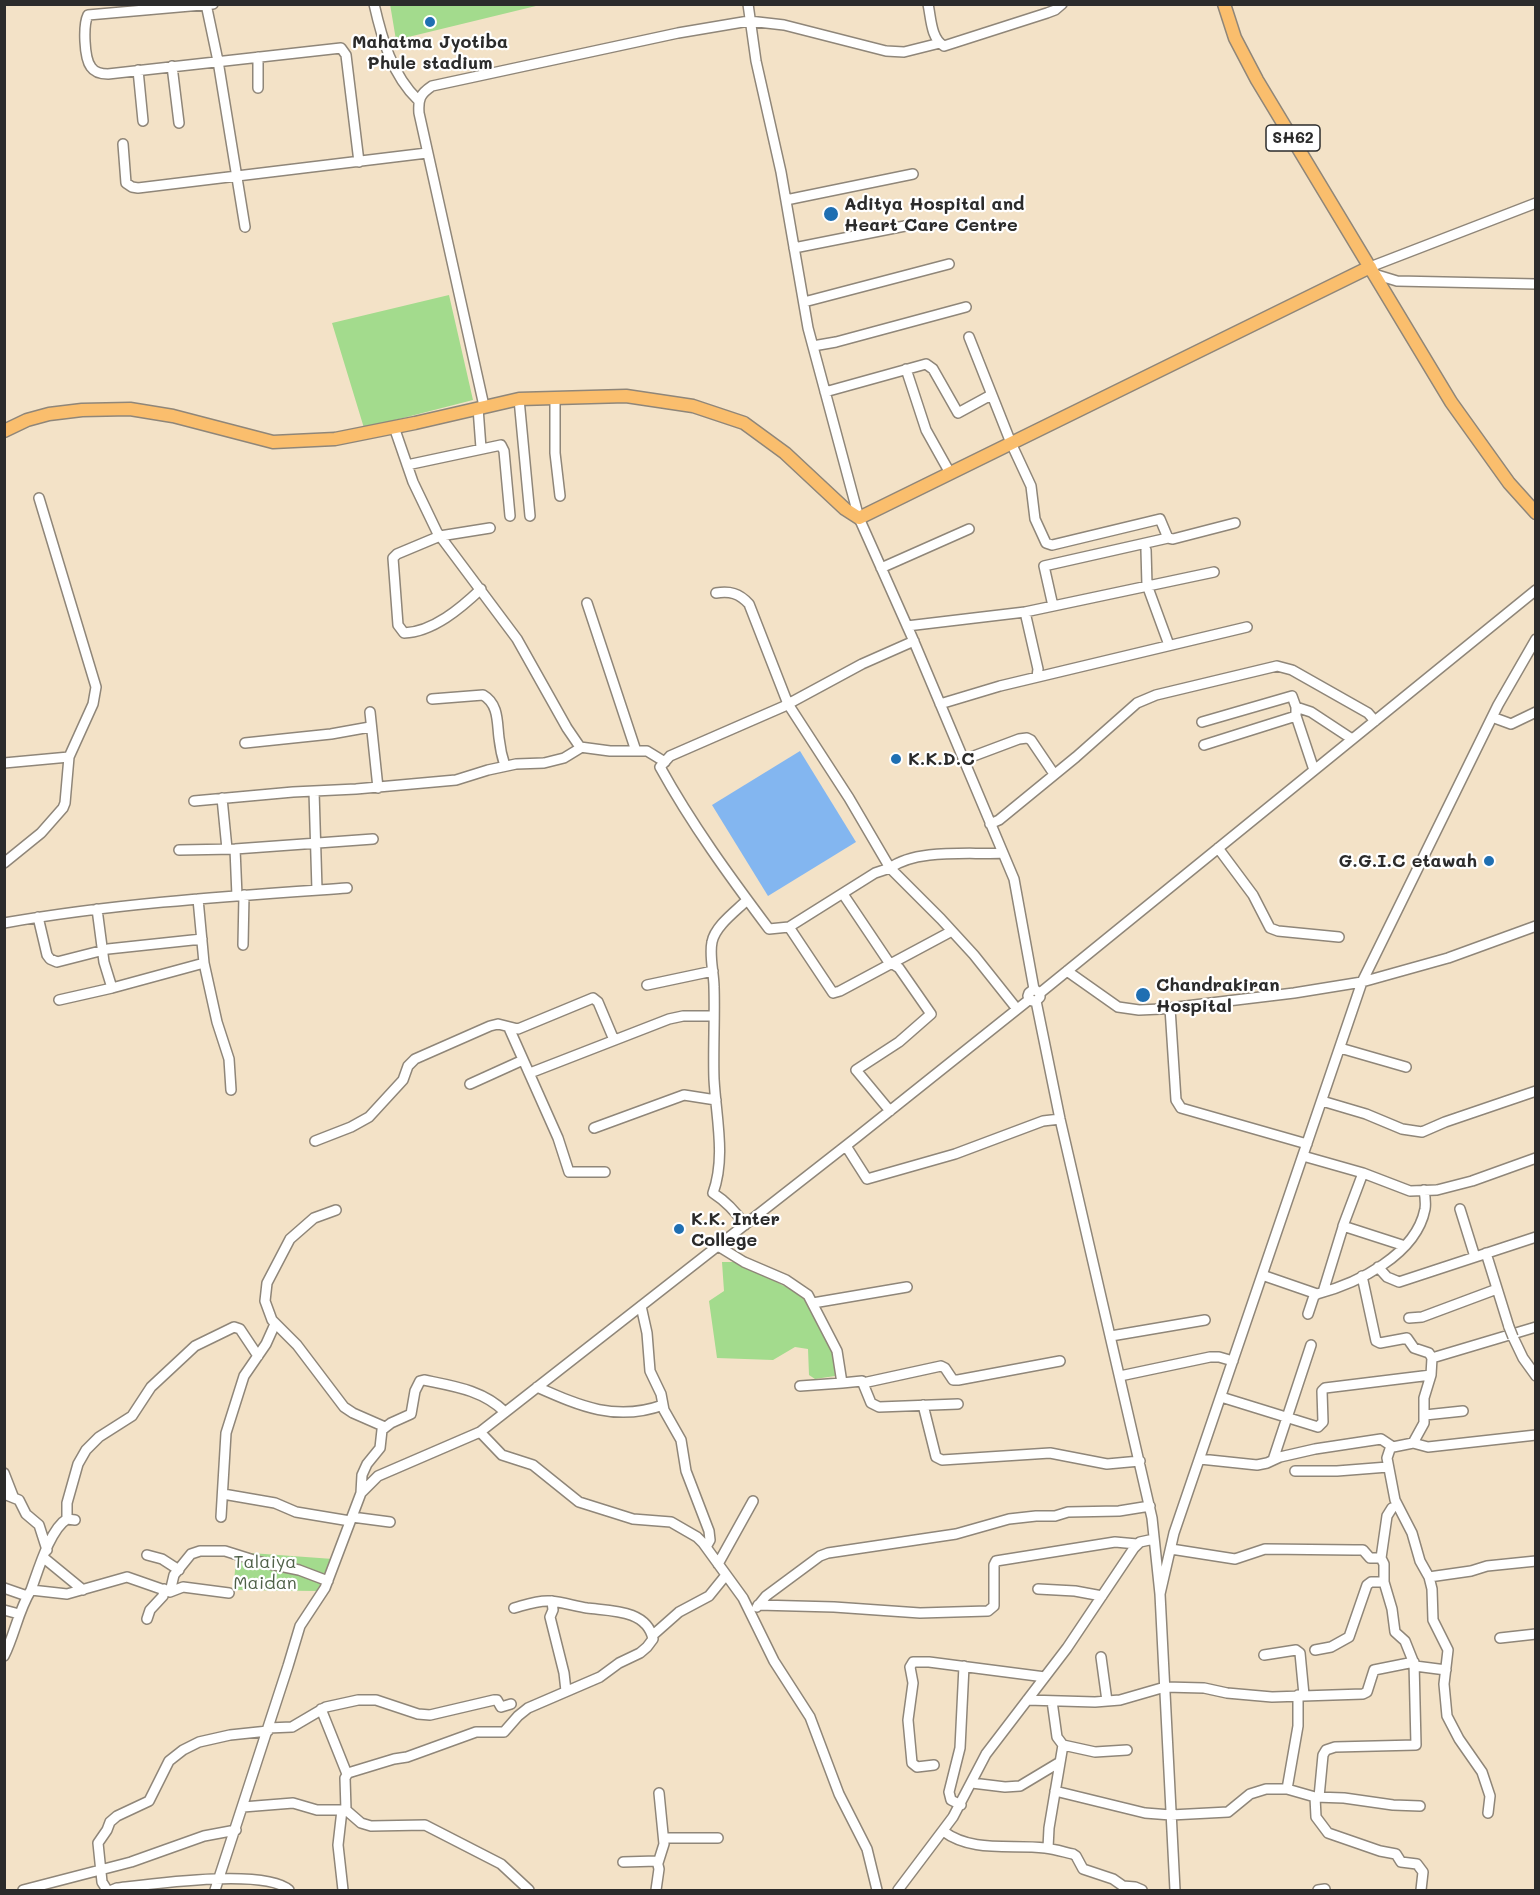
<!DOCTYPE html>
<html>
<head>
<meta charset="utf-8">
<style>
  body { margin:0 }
  #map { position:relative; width:1540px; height:1895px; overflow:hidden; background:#f3e2c7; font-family:Mali,sans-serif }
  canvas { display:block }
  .frame { position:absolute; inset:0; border:6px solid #2b2b2b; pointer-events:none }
</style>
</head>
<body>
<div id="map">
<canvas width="1540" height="1895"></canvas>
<div class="frame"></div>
</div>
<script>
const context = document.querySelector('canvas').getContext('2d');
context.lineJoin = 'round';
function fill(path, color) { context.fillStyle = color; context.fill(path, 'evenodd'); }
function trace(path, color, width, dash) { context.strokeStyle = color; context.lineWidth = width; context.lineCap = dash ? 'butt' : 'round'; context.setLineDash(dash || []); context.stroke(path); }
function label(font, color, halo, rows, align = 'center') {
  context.font = font + ' Mali,sans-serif'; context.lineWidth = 4.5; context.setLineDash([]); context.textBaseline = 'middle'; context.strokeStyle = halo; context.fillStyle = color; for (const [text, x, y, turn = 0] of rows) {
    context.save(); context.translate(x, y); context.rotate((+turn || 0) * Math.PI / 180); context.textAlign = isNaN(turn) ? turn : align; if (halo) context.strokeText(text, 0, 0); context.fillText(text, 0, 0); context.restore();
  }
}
const green = new Path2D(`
  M390,4H540V5L396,40Z
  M449,295L473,400L364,428L332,323Z
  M722,1262H737L810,1299L833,1349L835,1376L815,1379L809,1375L808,1349L795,1347L773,1360L717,1358L709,1301L724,1291Z
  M237,1552L333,1559L317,1591L233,1590Z`);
const water = new Path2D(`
  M800,751L856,842L768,896L712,805Z`);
const minor = new Path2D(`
  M206,4L218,61L245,227
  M213,4L88,15C83,25 84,58 91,67C95,73 101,74 108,74L341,48L346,55L359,162
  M374,4C382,39 392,75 418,100
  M748,4L756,61L781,172L808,328L859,518L912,637L1014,879L1034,989L1040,993V997L1036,1001H1032L1028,996L1029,993L1034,989
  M928,4C931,18 931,39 944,46L1047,13L1055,10L1062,4
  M258,57V88
  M172,66L179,123
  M138,70L143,121
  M123,144L126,183L132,187L138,188L427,153
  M786,200L913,174
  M794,248L910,225
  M1370,267L1536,203
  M1374,274L1397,281L1536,284
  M804,302L949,264
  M969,337L1011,443L1031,486L1035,519L1046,543L1052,545L1160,519L1168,538L1173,539L1235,523
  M813,346L836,342L966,307
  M906,369L926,430L950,473
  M825,392L926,364L933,369L958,413L991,395
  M555,398V453L560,496
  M519,399L530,516
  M484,406L419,113C418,99 420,94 432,86L678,33L749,21L784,25L886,51L904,52L940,43
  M478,408L481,448
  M394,427L413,482L437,532L517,639L567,728L580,747L610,751H647L665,762
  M407,465L501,445L504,451L510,516
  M1146,550L1147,585L1169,645
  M881,568L969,529
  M481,589C461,608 433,632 404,633L398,625L393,558L397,554L440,536L490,528
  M716,593C730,591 739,593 749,604L788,704L849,798L890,868L875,873L789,927L769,929C730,877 692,825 660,767L670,756L787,705L788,704L862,664L914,641
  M587,603L636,751
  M1053,606L1044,566L1168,538
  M907,626L1025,612
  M1037,677L1038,669L1025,612L1214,572
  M432,699L483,695C499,704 497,723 499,738C500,747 502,757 505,766
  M940,704L1000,686L1247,627
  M370,712L378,788
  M1296,716L1314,770
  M1492,717L1511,724L1536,712
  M1202,722L1292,696L1296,707L1311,712L1352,739
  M245,743L331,734L370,727
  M1204,745L1296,716V706
  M963,760L1019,739L1027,738L1031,740L1054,774
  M4,763L69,757
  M314,791L317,890
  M222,798L227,849
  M194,801L293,792L356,789L456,780L488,770L516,764L544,763L564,758L582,747
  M990,824L999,820L1076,757L1137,703L1156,695L1277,666L1292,670L1368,713L1375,721
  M1218,848L1253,895L1270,928L1278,931L1339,937
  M235,849L237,896
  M179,850L235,849L373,839
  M1003,853C971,855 917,848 890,868L941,919L974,955L1017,1009
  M4,863L41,833L63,808L65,803L69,757L93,704L96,687L39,498
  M843,894L888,961L899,968L931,1014L899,1042L856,1070L890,1111
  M198,899L204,963L217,1022L229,1059L231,1090
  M97,909L104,962L112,988
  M38,917L47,955L50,959L57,962L108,949L202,939
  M4,923C117,903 232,896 347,888
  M789,927L833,993L840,991L952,931
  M243,945L244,895
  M1067,971L1118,1007L1139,1010L1161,1009L1294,993L1362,982L1448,958L1536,926
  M647,985L713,971
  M1040,993L1536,590
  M59,1000L112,988L204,963
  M1036,1001L1060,1119L1152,1518L1160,1594L1175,1890
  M1170,1008L1176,1100L1181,1108L1307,1144
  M509,1028L558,1138L569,1172H605
  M1340,1048L1406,1067
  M530,1073L669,1019L683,1016H714
  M470,1084L523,1060
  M1322,1101L1366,1114L1402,1129L1422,1132L1445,1122L1536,1091
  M594,1128L684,1095L716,1100
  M315,1141L351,1127L369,1117L403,1080L408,1066L415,1059L490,1026L498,1024L518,1029L593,998L598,1002L614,1040
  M846,1146L867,1179L955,1154L1043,1121L1060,1119
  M1303,1156L1363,1173L1410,1191L1437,1190L1472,1181L1536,1158
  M1363,1173L1343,1226L1405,1246
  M1460,1209L1475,1257
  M336,1210L314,1218L290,1239L267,1283L265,1301L272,1320L297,1345L344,1407L353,1413L385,1427
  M745,1225C736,1212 727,1202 713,1193C726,1157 716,1117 714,1079C713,1049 715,1018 714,987C714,973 709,956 712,942C715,926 736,911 747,900
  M718,1246L744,1262L786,1280L808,1295L837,1351L842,1383L800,1386
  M1486,1253L1509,1327
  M1378,1267L1387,1277L1399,1282L1536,1237
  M1262,1275L1317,1294C1358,1283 1416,1255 1425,1209C1426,1203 1425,1196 1424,1190
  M1362,1276L1376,1341L1380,1343L1407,1338L1414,1348L1429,1353L1432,1358L1431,1375L1424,1398V1423L1413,1443
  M1323,1292L1343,1227
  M813,1303L907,1287
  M641,1306L647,1333L650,1371L661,1394L664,1410L681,1440L686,1471L709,1531L710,1540L706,1547
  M1308,1314L1314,1296L1317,1294
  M1409,1318L1422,1317L1497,1289
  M1111,1336L1205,1320
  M1513,1337L1523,1358L1536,1376
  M1432,1358L1536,1327
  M1120,1376L1210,1357H1219L1233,1361
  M842,1383L862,1381L871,1403L879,1407L958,1404
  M863,1383L941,1366L945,1368L953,1380H958L1060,1361
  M537,1387C580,1406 616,1422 663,1405
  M1221,1397L1318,1427L1323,1422L1322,1391L1325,1388L1431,1375
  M923,1405L936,1457L942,1460L1050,1453L1107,1464L1140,1461
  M1425,1415L1463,1411
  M480,1432L502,1455L533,1465L579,1502L633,1519L671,1522L697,1537L703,1543L743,1598L774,1661L810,1717L839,1794L867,1849L877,1890
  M1391,1446L1387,1458L1395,1500L1412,1533L1420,1561L1429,1577L1432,1589L1433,1620L1448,1650L1444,1684L1447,1716L1459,1739L1482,1772L1490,1796L1488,1813
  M1200,1459L1257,1465L1267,1463L1280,1457L1315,1449L1381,1439L1393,1447L1413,1443L1428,1447L1536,1435
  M1273,1460L1311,1345
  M1295,1471H1337L1388,1467
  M4,1473L13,1496
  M361,1493L362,1475L367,1464L380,1448L382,1430L391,1423L411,1414L415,1391L420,1381L424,1380C453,1386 483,1390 505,1412
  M4,1494L19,1500L26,1514L39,1525L47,1550
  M223,1494L275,1503L296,1512L350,1521
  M221,1517L226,1433L244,1376L266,1344L275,1324
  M352,1517L390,1522
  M67,1519V1503L78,1464L86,1450L99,1437L132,1416L151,1387L195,1346L234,1327L240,1329L258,1356
  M1171,1549L1235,1559L1265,1549L1354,1550H1363L1370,1558H1381L1384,1564V1582L1392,1609L1395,1632L1405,1641L1415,1666L1446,1670
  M147,1555L162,1559L179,1570
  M44,1558L83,1590
  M1381,1558L1387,1516L1392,1508
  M718,1564L753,1501
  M1429,1577L1471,1571L1487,1566L1536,1561
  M4,1588L27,1596
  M1038,1589L1075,1591L1102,1596
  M31,1590C38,1571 50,1529 67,1519L75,1520
  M170,1592L174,1575L191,1554L200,1551H225L260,1562L299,1570L328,1581
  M1160,1594L1174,1533L1362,982L1498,705L1536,639
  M552,1601L553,1610L550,1617L564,1673L566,1691
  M758,1605L834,1607L920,1613L988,1611L994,1606V1565L996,1561L1115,1542L1137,1544
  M757,1607L766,1596L820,1556L828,1553L956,1534L1009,1519L1036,1516H1055L1068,1512L1119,1511L1150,1506
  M4,1610L19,1614
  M147,1619L150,1610L163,1596L164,1589
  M653,1635L679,1612L709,1596L726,1575
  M1500,1638L1536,1634
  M1315,1650L1331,1647L1349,1637L1367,1585L1371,1582H1384
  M1264,1655L1296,1650L1300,1653L1304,1695
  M4,1656C15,1634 18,1611 31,1590L67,1594L127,1577L170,1592L183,1587L229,1593
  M1101,1657L1107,1701
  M1027,1700L1095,1702L1120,1700L1165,1687L1204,1688L1227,1693L1272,1697L1363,1694L1367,1692L1374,1670L1414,1662L1416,1745L1335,1747L1326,1750L1323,1755L1319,1797
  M1052,1701L1057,1737L1063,1745L1095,1752L1127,1750
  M321,1709L347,1774
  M268,1728L292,1727L326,1707L358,1700H376L418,1714L430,1715L494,1700H497L501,1707L511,1704
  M934,1765L917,1767L912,1763L908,1720L913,1683L910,1667L913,1662H929L1045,1677
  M972,1783L1005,1787L1020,1786L1060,1762
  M1287,1789L1298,1726V1695
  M1055,1791L1145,1813L1171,1815L1228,1812L1250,1794L1266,1789H1287L1315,1797L1344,1798L1393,1805L1420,1806
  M1315,1797L1316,1817L1328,1833L1380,1851L1396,1854L1401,1862L1417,1864L1423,1872L1421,1890
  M961,1805L951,1800L949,1792L960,1748L964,1666
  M243,1807L293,1803L317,1810H346L361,1823L371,1826L425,1825L501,1864L529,1890
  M342,1810L338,1845L343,1890
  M346,1810L345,1778L348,1773L394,1759L407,1757L476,1732H504L518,1716L528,1708L600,1677L619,1663L640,1653L647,1647L653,1639C647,1609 609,1611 587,1608C575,1606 562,1602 550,1601C538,1600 525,1605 514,1608
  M943,1831C972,1853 1011,1844 1045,1848C1054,1849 1064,1852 1073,1854L1076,1856L1083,1869L1113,1879L1123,1886L1135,1887L1142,1890
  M664,1838H718
  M1048,1848L1049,1828L1063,1745
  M623,1862L657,1861L659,1869L656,1890
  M658,1863L664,1844L659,1793
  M23,1890L131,1862L204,1836L236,1830
  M107,1890L102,1882L98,1843L107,1830L110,1822L117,1816L149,1801L169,1761L183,1750L199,1742L230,1735L268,1731
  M112,1890L117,1888C151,1884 265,1868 289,1890
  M215,1890L288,1666L300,1626L325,1588L361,1493L378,1476L480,1432L857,1137L1030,999
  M898,1890L953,1817L986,1754L1067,1648L1134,1548L1140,1542L1154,1539
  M1318,1890L1325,1889`);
const major = new Path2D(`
  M1224,4L1235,38L1257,80L1451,402L1509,483L1536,513
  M4,431L27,420L49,414L82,410L130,409L173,416L273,442L335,439L415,423L519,399L626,396L693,406L744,423L785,453L845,509L859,518L1370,267`);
const minorBridge = new Path2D(`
  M1509,1327L1513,1337`);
const markers = [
  [430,22,6,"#1f6fb2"],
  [831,214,8,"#1f6fb2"],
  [896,759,6,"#1f6fb2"],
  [1489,861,6,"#1f6fb2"],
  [1143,995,8,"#1f6fb2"],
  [679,1229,6,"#1f6fb2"]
];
const shields = [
  [1293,138,54]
];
const shieldNames = [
  ["SH62",1293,138]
];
const poiNames = [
  ["Mahatma Jyotiba",430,42,"center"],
  ["Phule stadium",430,63,"center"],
  ["Aditya Hospital and",844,204],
  ["Heart Care Centre",844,225],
  ["K.K.D.C",908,759],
  ["G.G.I.C etawah",1477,861,"right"],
  ["Chandrakiran",1156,985],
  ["Hospital",1156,1006],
  ["K.K. Inter",691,1219],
  ["College",691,1240]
];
const parkNames = [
  ["Talaiya",265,1562],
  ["Maidan",265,1583]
];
fill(green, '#a3db8d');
fill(water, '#83b6f0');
trace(minor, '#8f8679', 12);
trace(major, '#8f8679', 15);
trace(minor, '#fff', 9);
trace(major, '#fabe6d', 12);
trace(minorBridge, '#8f8679', 12, []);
trace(minorBridge, '#fff', 9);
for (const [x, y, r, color] of markers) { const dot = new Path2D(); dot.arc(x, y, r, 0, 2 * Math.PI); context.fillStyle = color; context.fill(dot); trace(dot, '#fff', 2); }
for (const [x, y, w] of shields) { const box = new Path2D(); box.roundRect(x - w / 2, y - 13, w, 26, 4.5); context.fillStyle = '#fff'; context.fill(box); trace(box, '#2b2b2b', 1.5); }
label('bold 16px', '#2b2b2b', null, shieldNames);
label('bold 18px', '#2b2b2b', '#fff', poiNames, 'left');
label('18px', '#4f6048', '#fff', parkNames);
</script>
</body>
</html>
